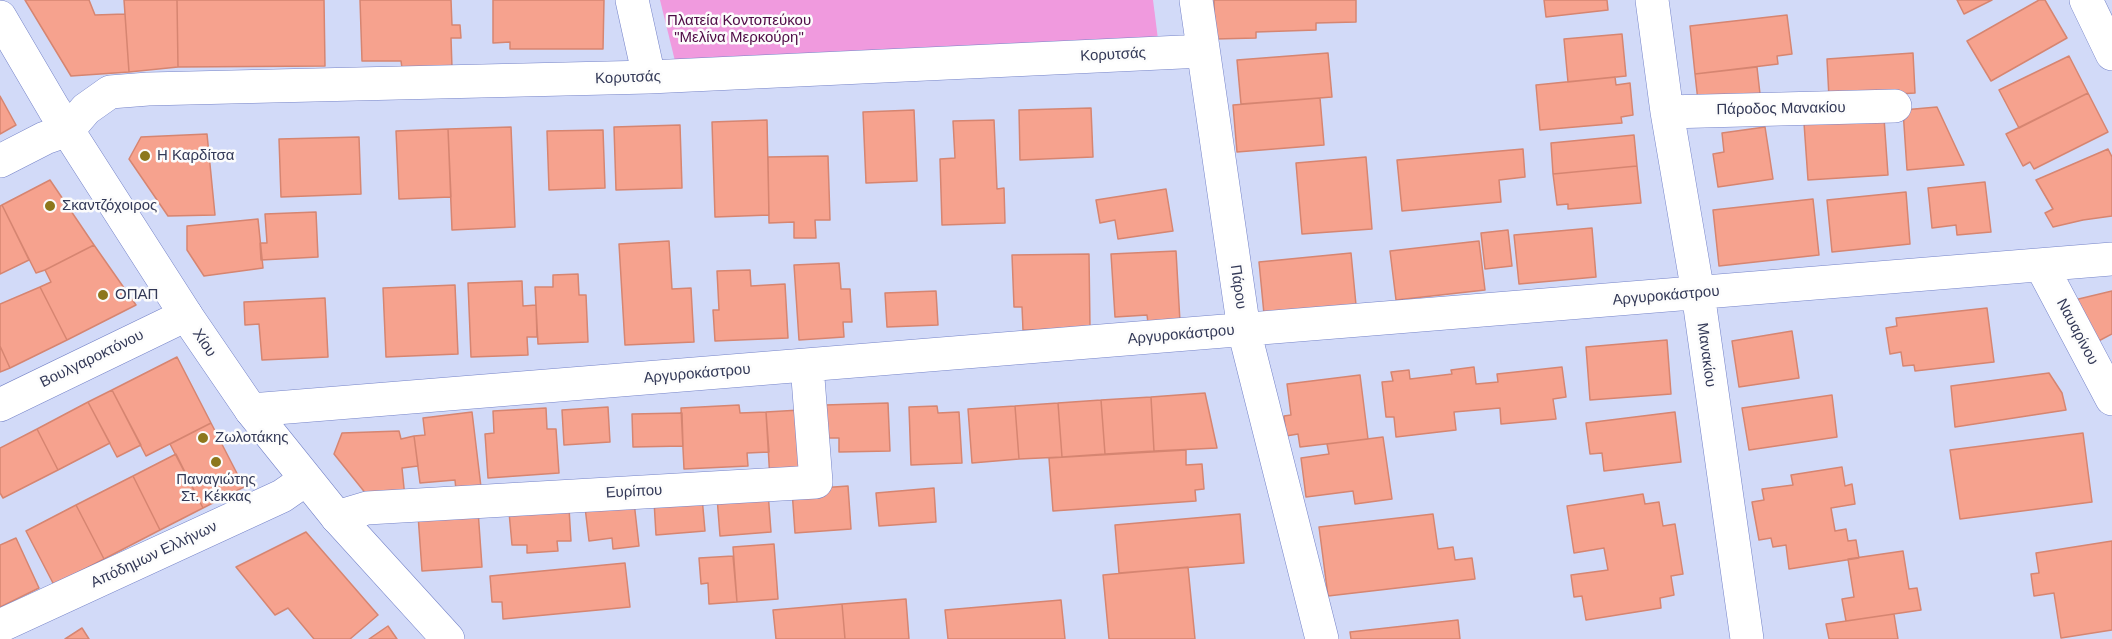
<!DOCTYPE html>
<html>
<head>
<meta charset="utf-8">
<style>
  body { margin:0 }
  canvas { display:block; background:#d2daf8 }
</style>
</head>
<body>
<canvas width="2112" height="639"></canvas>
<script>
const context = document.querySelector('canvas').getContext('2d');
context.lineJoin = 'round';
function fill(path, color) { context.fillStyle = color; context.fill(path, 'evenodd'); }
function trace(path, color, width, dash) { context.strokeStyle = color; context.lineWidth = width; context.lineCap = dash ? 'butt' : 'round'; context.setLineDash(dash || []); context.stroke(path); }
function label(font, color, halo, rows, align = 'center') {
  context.font = font + ' Helvetica,sans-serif'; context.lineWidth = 5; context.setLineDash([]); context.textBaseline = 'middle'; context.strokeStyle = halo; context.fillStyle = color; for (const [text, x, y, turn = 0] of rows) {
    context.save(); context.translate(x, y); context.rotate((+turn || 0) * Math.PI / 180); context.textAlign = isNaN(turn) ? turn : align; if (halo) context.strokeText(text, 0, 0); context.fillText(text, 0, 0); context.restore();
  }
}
const green = new Path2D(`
  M660,0H1153L1159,47L675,61Z`);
const building = new Path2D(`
  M25,0H89L95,15L125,14L129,72L71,76Z
  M124,0H177L178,67L129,72Z
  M177,0H324L325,66L178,67Z
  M360,0H451L452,25H460L461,38H451L452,68H402L401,61H362Z
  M493,0H604L603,49H510V42L493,43Z
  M1214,0H1356V22L1316,23V30L1256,32V38L1215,39Z
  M1544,0H1607L1608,10L1546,17Z
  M1957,0H1992L1964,14Z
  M2039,0H2045L2067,38L1991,81L1967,41Z
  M1787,15L1792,54L1777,56L1778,64L1695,74L1690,26Z
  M1622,34L1626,76L1568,82L1564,39Z
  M1328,53L1332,97L1241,104L1237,60Z
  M1913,53L1915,93L1829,98L1827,59Z
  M2069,56L2088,93L2019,128L1999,90Z
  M1757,67L1761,103L1699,110L1695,74Z
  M1615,77L1616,85L1630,83L1633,115L1621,117L1622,123L1540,130L1536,85Z
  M2088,93L2108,132L2034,169L2030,162L2023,166L2006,134Z
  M0,96L16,125L0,134Z
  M1320,98L1324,145L1237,152L1233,105Z
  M1937,107L1964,165L1907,170L1903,110Z
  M1091,108L1093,157L1020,160L1019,110Z
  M914,110L917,181L866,183L863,112Z
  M1884,118L1888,175L1808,180L1804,123Z
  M767,120L769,215L715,217L712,122Z
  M994,120L997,189L1004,188L1005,223L942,225L940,159L955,158L953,121Z
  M680,125L682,188L616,190L614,127Z
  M511,127L515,227L452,230L448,129Z
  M1765,127L1773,179L1718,187L1713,154L1724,152L1722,133Z
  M448,129L451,197L399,199L396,131Z
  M603,130L605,188L549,190L547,131Z
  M207,134L215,215L168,216L129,159L141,137Z
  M1634,135L1637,166L1553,174L1551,143Z
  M359,137L361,194L281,197L279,139Z
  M1523,149L1525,177L1499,180L1501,202L1402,211L1397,160Z
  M2108,149L2112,157V216L2083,220L2053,227L2045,213L2053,209L2036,180Z
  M828,156L830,220H815L816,238H794V222L769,223L768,157Z
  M1366,157L1372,229L1302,234L1296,163Z
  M1637,166L1641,203L1568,209V204L1557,205L1553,174Z
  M50,180L94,245L45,270L36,273L2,205Z
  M1985,182L1991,232L1957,235L1956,225L1932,228L1928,188Z
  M1166,189L1173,231L1118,239L1115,220L1100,223L1096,200Z
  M1906,192L1910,244L1832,252L1827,200Z
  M1813,199L1819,255L1719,266L1713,210Z
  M2,205L29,260L0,274V206Z
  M316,212L318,257L261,260L260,243H267L265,214Z
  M258,219L263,268L204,276L187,250V226Z
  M1592,228L1596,277L1519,284L1514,235Z
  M1508,230L1512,266L1485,269L1481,233Z
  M669,241L672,289L691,288L694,342L625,345L619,244Z
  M1479,241L1485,290L1396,300L1390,251Z
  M94,245L136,305L67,340L40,287L51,282L45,270Z
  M1176,251L1180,322L1148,323L1147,315L1115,317L1111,254Z
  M1351,253L1356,305L1264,314L1259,262Z
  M1089,254L1090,328L1023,330L1022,307H1014L1012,255Z
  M839,263L841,289H850L852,322H843L844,337L799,340L794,265Z
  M750,270L751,286L785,284L788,338L715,341L713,310H719L717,271Z
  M578,274L579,295H586L588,342L538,344L535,287H553V275Z
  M522,281L523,306L536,305L537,337H527L528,355L471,357L468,283Z
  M455,285L458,354L386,357L383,288Z
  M40,287L67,340L10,368L0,346V304Z
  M936,291L938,325L887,327L885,293Z
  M2112,291V334L2091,345L2066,302Z
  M325,298L328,357L262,360L259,324L245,325L244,302Z
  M1987,308L1994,362L1915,371L1914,365L1903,366L1901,352L1890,354L1886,328L1897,326L1896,318Z
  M1792,331L1799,378L1739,387L1732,341Z
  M1667,340L1671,394L1590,400L1586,347Z
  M0,346L10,368L0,372Z
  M177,357L211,423L146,456L112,390Z
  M1474,367L1476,384L1498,382L1497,374L1562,367L1566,397L1553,399L1556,419L1501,424L1500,408L1454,412L1456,430L1396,437L1394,417H1386L1382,382L1393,381L1391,372L1409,370L1410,379L1452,374L1451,370Z
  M2049,373L2062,393L2066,410L1955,427L1951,386Z
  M1360,375L1368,439L1300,447L1298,434L1286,436L1284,416L1291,415L1287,384Z
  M112,390L141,445L117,457L88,402Z
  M1205,393L1217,448L1154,451L1151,397Z
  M1832,395L1837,437L1749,450L1742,408Z
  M1151,397L1154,451L1105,454L1101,400Z
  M1101,400L1105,454L1062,457L1058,403Z
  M88,402L110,443L58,470L37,429Z
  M888,403L890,451L839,452V438H825V405Z
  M1058,403L1062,457L1019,459L1015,406Z
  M739,405L740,413L766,412L769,452L747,453L748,466L684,469L681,408Z
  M937,406L938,413L959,412L962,463L911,465L909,407Z
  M1015,406L1019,459L972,463L968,409Z
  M608,407L610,442L564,445L562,410Z
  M546,408L547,429H556L559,473L488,478L485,434L494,433L493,411Z
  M800,410L804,478L770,480L766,412Z
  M472,412L481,487L456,490L455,480L420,483L414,436L425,435L423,418Z
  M1675,412L1681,462L1604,471L1602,453L1590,454L1586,423Z
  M682,413L683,446L633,447L632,414Z
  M211,423L244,487L203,508L170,444Z
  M37,429L58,470L3,498L0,493V448Z
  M399,431L401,439L414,436L418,466L402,468L405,498L371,500L334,454L342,433Z
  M2083,433L2092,502L1960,519L1950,450Z
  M1383,437L1392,499L1355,504L1353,491L1306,497L1301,458L1329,454L1327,444Z
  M1186,450V465L1202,464L1204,489L1195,490L1196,501L1053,511L1049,458Z
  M176,454L203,508L160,530L133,476Z
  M1842,467L1845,486L1852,484L1855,504L1831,508L1835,531L1846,529L1848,541L1856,540L1859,558L1789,569L1786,545L1773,547L1771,538L1759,540L1752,502L1764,500L1762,489L1793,485L1791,475Z
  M133,476L160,530L104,559L76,505Z
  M848,486L851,529L795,533L792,490Z
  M934,488L936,522L879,526L876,493Z
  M768,492L771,532L720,536L717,497Z
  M1643,494L1645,504L1659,502L1663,526L1675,524L1683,574L1671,576L1674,595L1660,598L1661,608L1586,620L1582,596L1574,597L1571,575L1608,570L1604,548L1574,553L1567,506Z
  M702,497L705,531L656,535L654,501Z
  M634,502L639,546L613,549L612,538L589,541L585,507Z
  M76,505L104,559L54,585L26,531Z
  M569,508L571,541H557L558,551L527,553V545H512L509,512Z
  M478,510L482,567L422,571L418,515Z
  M1240,514L1244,563L1119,573L1115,525Z
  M1433,514L1438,549L1453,547L1455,560L1472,558L1475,579L1328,596L1319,527Z
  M306,532L378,615L350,639H314L288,608L275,615L236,567Z
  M16,538L39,588L0,607V545Z
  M2112,541V630L2061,638L2054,593L2034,596L2031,574L2039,573L2036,553Z
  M774,544L778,599L737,602L733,547Z
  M1903,551L1909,589L1917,588L1921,610L1846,621L1842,599L1854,597L1848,559Z
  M733,556L737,602L709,604L708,583L701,584L699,558Z
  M625,563L630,607L503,619L502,602H492L490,576Z
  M1188,567L1195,639H1109L1103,575Z
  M906,599L909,639H845L842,604Z
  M1061,600L1065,639H948L945,610Z
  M842,604L845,639H776L773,610Z
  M1894,614L1898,639H1829L1826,624Z
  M1458,620L1460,639H1351L1350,632Z
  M388,626L397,639H369Z
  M82,628L89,639H65Z`);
const street = new Path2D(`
  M632,0L649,77
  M1196,0L1244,330L1322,639
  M1652,0L1667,112L1698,293L1747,639
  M1667,112L1895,106
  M0,161L45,138L68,130L86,109L110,92L148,89L649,77L1203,51
  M2041,265L2112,399
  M0,405L186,315
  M251,410L2112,259
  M337,517L367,508L816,482L807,365
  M0,626L282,496L305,480`);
const secondary = new Path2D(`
  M2086,0L2112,54
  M0,17L54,109L186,315L251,410L337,517L448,639`);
const markers = [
  [145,156,6,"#8d771c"],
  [50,206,6,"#8d771c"],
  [103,295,6,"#8d771c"],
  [203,438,6,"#8d771c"],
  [216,462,6,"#8d771c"]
];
const parkNames = [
  ["Πλατεία Κοντοπεύκου",739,21],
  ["\"Μελίνα Μερκούρη\"",739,38]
];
const streetNames = [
  ["Κορυτσάς",1113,55,-3],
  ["Κορυτσάς",628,78,-2],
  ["Πάροδος Μανακίου",1781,109,-1],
  ["Πάρου",1238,287,82],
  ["Αργυροκάστρου",1666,296,-5],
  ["Ναυαρίνου",2077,332,62],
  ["Αργυροκάστρου",1181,335,-5],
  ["Χίου",204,343,56],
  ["Μανακίου",1706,355,82],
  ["Βουλγαροκτόνου",92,359,-26],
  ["Αργυροκάστρου",697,374,-5],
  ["Ευρίπου",634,492,-3],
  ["Απόδημων Ελλήνων",154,555,-25]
];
const poiNames = [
  ["Η Καρδίτσα",157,156],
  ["Σκαντζόχοιρος",62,206],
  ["ΟΠΑΠ",115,295],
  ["Ζωλοτάκης",215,438],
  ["Παναγιώτης",216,480,"center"],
  ["Στ. Κέκκας",216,497,"center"]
];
fill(green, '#f09ade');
fill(building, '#f6a28e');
trace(building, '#d68571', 1.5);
trace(street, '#7583c8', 34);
trace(secondary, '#7583c8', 34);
trace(street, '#fff', 33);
trace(secondary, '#fff', 33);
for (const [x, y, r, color] of markers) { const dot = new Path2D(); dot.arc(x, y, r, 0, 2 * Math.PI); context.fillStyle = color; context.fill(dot); trace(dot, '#fcfcfc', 2); }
label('15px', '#4f0b46', '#fcfcfc', parkNames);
label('15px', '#333957', '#fcfcfc', streetNames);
label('15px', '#333957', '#fcfcfc', poiNames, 'left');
</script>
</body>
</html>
